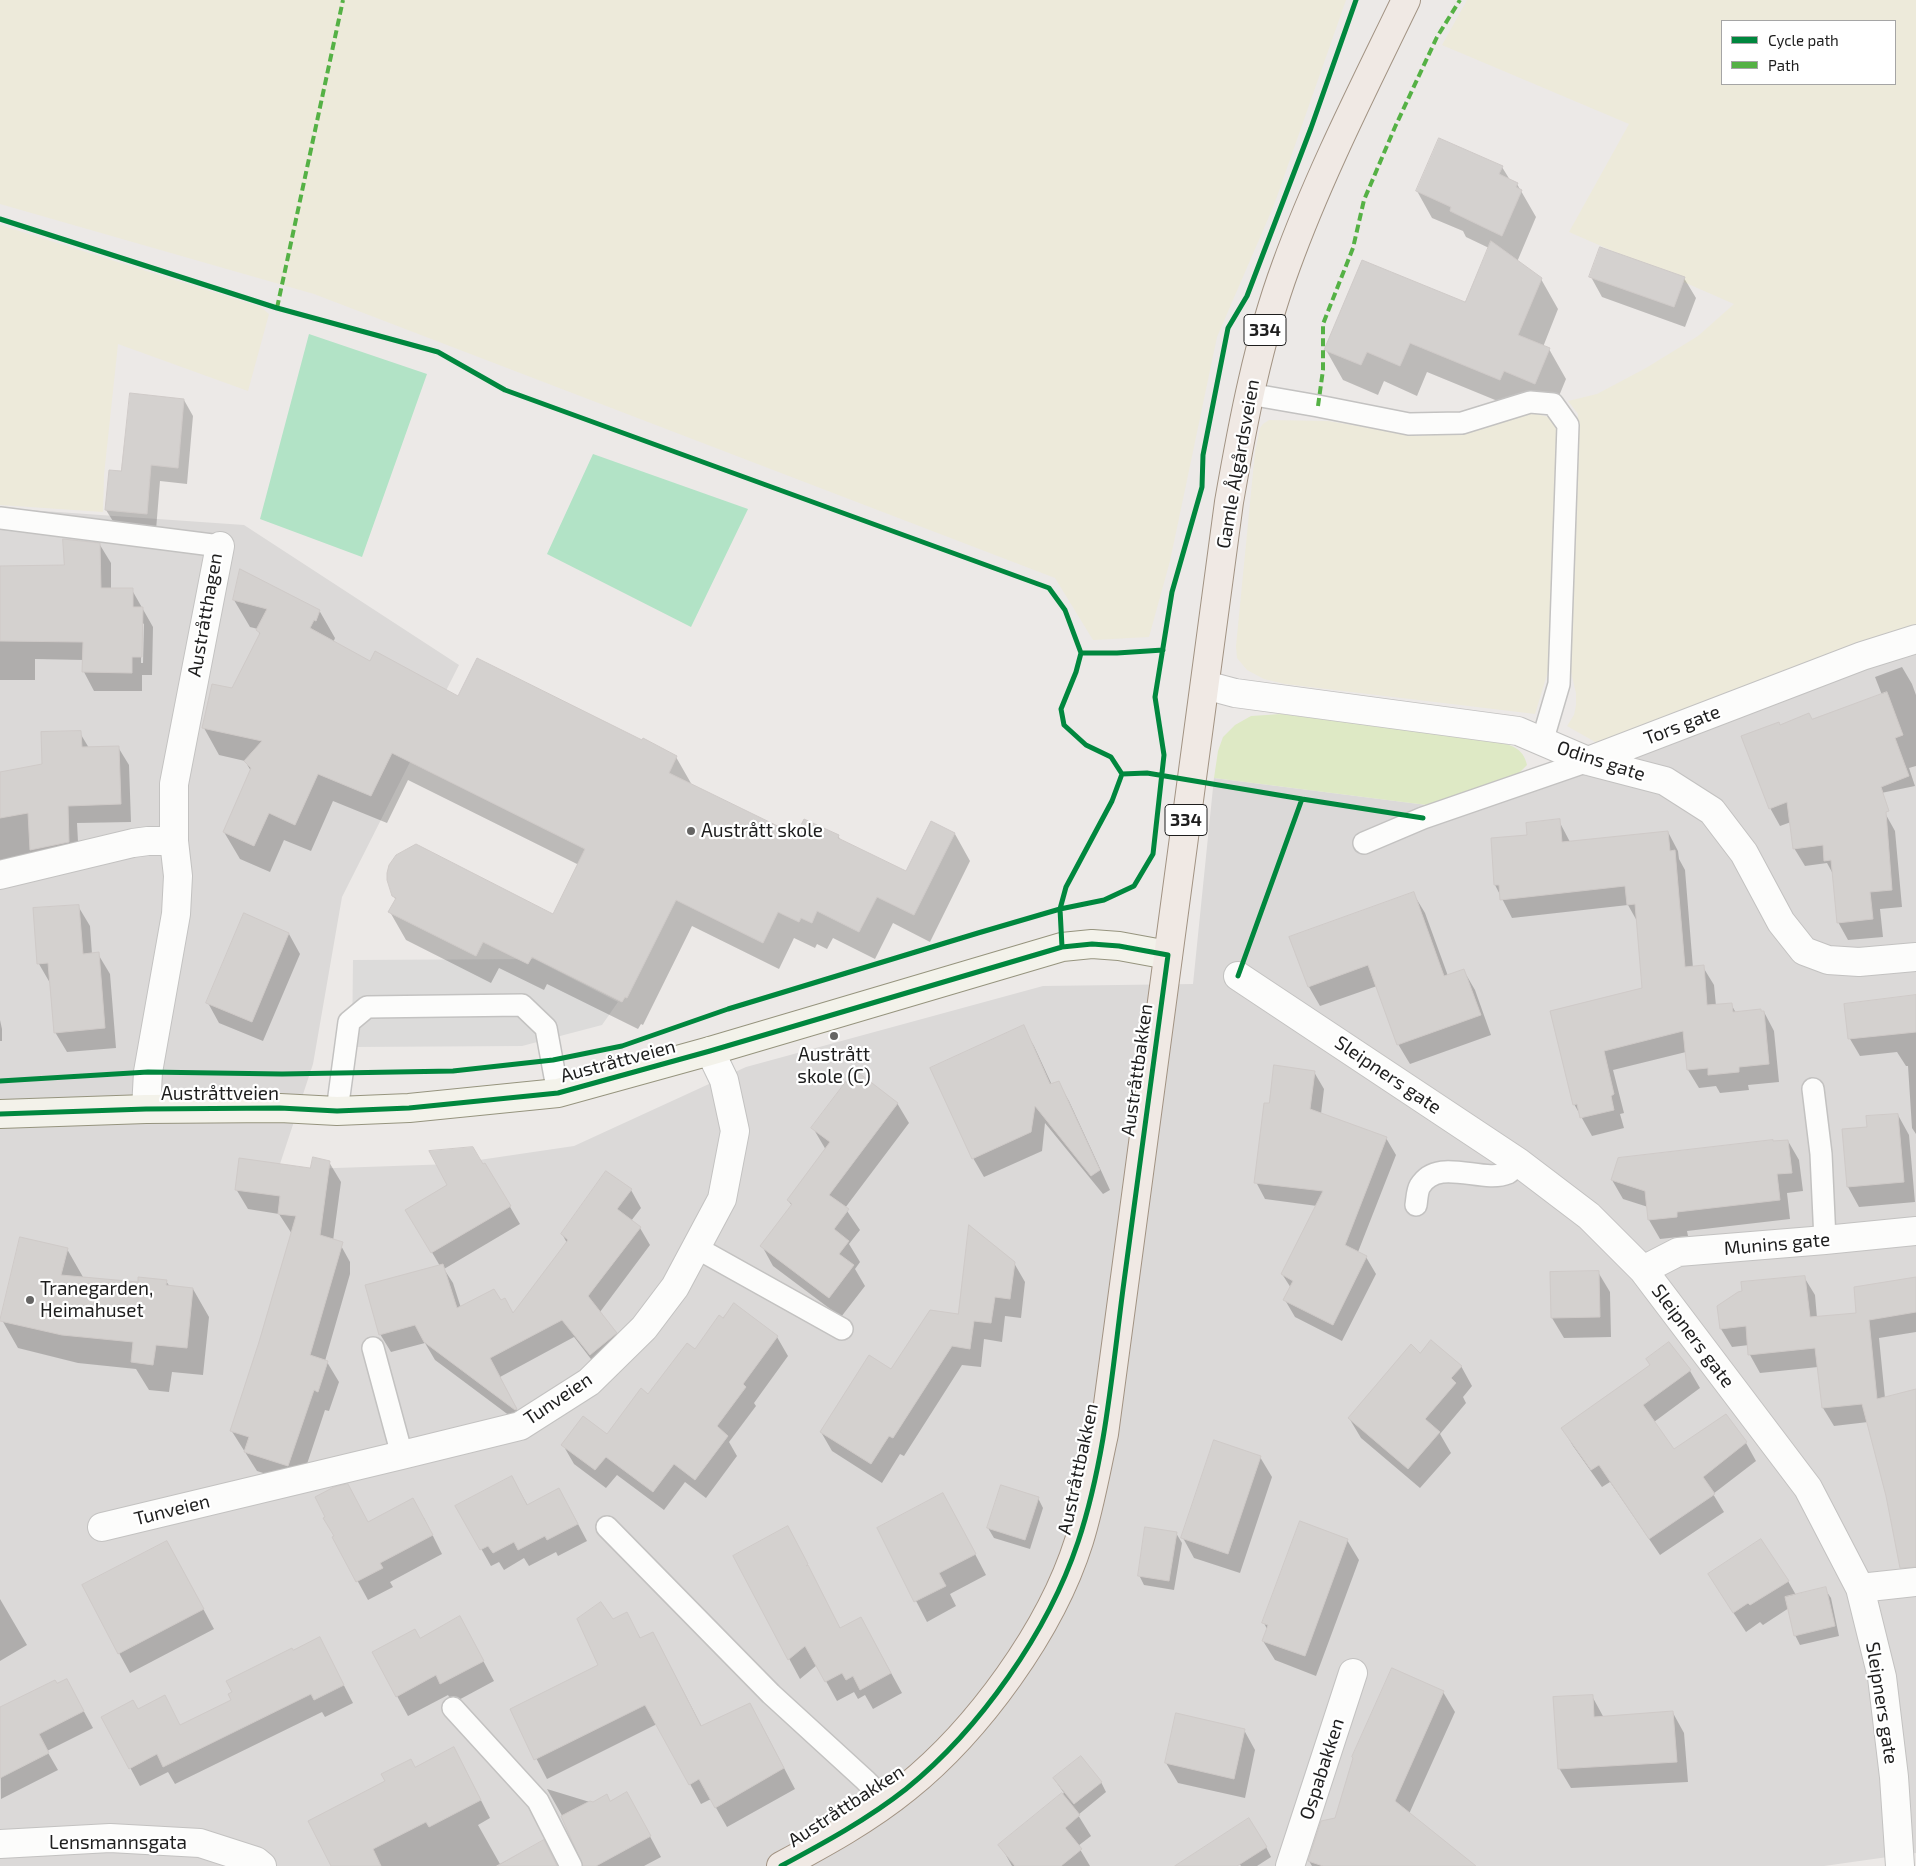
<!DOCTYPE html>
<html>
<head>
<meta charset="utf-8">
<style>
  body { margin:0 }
  #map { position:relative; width:1916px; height:1866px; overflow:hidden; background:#ece9e7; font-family:"Exo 2",sans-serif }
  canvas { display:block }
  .legend { position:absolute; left:1721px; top:20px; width:175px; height:65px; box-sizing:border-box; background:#fff; border:1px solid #a5a5a5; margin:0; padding:6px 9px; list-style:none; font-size:15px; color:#1e1e1e }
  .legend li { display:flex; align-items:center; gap:10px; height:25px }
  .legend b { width:25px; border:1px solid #a5a5a5 }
</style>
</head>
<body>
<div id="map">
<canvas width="1916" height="1866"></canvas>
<ul class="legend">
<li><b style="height:6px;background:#00873e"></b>Cycle path</li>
<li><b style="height:6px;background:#55b145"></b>Path</li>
</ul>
</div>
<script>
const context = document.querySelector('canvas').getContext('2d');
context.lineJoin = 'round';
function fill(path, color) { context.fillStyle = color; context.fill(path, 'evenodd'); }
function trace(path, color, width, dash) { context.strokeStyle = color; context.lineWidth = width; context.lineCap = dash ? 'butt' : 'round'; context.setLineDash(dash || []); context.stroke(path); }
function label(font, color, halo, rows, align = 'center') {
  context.font = font + ' "Exo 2",sans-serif'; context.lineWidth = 4.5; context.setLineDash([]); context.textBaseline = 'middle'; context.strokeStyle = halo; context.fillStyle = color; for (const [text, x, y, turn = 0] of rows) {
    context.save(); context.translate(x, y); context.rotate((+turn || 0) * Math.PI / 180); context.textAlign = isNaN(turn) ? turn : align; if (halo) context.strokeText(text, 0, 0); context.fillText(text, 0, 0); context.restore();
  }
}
const residential = new Path2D(`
  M0,508L244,525L459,665L342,897L313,1064L278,1170L452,1164L574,1146L746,1067L1043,986L1193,984L1214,778L1427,805L1601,747L1916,630V1853L1824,1866H0Z`);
const farmland = new Path2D(`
  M0,0H1346L1274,205L1217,337L1170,561L1149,637L1093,640L1055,578L314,294L0,204Z
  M1467,0H1916V630L1597,743L1567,726L1574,715L1576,705V693L1570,668L1573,518L1578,414L1568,401L1597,394L1646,368L1698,336L1734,304L1569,232L1629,124L1442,45ZM1722,21H1895V84H1722Z
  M0,225L261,307L269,314L248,391L118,344L104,475L103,512L0,505Z
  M1529,412L1552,418L1558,423L1550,665L1535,714L1285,684L1264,679L1247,670L1237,658L1236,646L1255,452L1260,428L1263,424L1269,420L1328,421L1418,436L1468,430Z`);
const grass = new Path2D(`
  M1281,714L1495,740C1511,746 1523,747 1527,765L1517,775L1427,805L1214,778L1218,751L1223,737L1235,725L1251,716Z`);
const pitch = new Path2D(`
  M309,334L427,374L362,557L260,519Z
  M593,454L748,509L691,627L547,554Z`);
const parking = new Path2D(`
  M534,959L618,1002L602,1025L522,1046L352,1047L353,960Z`);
const shadow = new Path2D(`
  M1502,167L1510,180L1517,184L1536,217L1517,262L1541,279L1558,309L1543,347L1549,349L1566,379L1552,413L1517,409L1427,372L1417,396L1384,381L1378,395L1343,380L1326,350L1466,304L1489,248L1466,237L1463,231L1432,218L1417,191Z
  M1591,277L1684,278L1696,298L1685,327L1602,297Z
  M184,400L193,416L187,484L160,481L156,530L116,526L106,510L122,473Z
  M100,545L111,563V589L132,590L153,627L152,675H142V691H94L84,672V660L35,659V680H0V567H65ZM141,622L144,624L143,663H141Z
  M234,600L319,610L335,638L333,643L370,663L458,698L676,757L692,785L796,837L838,836L841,840L906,873L932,823L955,834L970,861L930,942L893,923L875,959L833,938L827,949L817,944L815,948L794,938L779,969L692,926L643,1025L641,1024L638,1029L547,984L544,990L499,968L491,983L406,940L390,912L396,900L393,896L554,916L579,865L408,780L387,823L333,801L311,851L284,840L270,872L240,859L224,832L251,771L245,761L219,755L204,728L233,690L260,636L258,629L250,627Z
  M1902,667L1912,684L1916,695V766L1909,768L1915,786L1828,804L1885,813L1895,831L1902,907L1880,909L1883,937L1848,940L1838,922L1833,874L1827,863L1805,866L1794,848L1791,822L1780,826L1770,808L1780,726L1812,720L1882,695L1875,677Z
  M80,733L89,748L118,747L129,765L131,822L77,823L79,860L0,870V773L43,765Z
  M1559,821L1570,842L1668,832L1678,851L1679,859L1685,870L1693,968L1703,967L1714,985L1716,1006L1731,1004L1736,1013L1764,1012L1774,1031L1779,1082L1748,1085L1749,1090L1720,1093L1716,1086L1699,1088L1688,1070L1686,1052L1613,1070L1624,1113L1620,1114L1624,1128L1592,1136L1574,1104L1551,1011L1643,989L1637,921L1628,905L1512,918L1495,885L1528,836Z
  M1413,893L1425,913L1448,976L1464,971L1475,990L1491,1035L1410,1064L1398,1044L1377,986L1320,1006L1309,987Z
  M78,906L90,926L92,954H98L110,974L116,1048L67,1052L55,1032L50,983L39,964Z
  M289,934L300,954L263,1041L219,1023L208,1003Z
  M1916,997V1134L1912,1128L1908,1066H1906L1897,1052L1860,1056L1850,1039Z
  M0,1020L2,1029V1041H0Z
  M1023,1027L1034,1046L1052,1085L1058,1082L1069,1101L1110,1190L1103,1194L1045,1123L1042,1151L984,1177L973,1158Z
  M1314,1072L1324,1089L1321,1114L1386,1138L1396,1155L1358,1252L1366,1257L1376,1274L1342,1341L1295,1317L1285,1300L1291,1288L1282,1274L1317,1206L1265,1199L1256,1182L1270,1105Z
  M897,1103L909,1123L845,1208L860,1230L849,1244L860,1262L855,1269L865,1286L841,1317L773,1266L762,1246L792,1206L788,1200L826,1150L813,1128Z
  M1898,1115L1909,1135L1915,1202L1859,1207L1848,1187L1869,1128Z
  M1788,1141L1799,1160L1803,1191L1787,1193L1790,1219L1687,1231L1688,1236L1660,1239L1649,1220L1648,1207L1623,1199L1612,1180L1773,1143Z
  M329,1162L341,1182L333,1241L339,1242L350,1262V1274L325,1361L327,1362L339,1382L329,1411L325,1410L300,1485L257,1471L231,1430L260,1343L292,1234L279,1214L248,1209L236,1189L311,1169Z
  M485,1164L520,1224L444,1269L453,1283L461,1308L500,1302L513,1315L567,1243L562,1234L631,1190L641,1208L631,1221L640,1228L650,1245L600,1312L616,1334L626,1351L601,1372L574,1337L500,1377L526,1428L435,1360L425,1343L391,1352L380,1334L440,1266L407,1210Z
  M67,1249L83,1277L139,1284L166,1281L170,1287L193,1289L209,1317L203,1375L172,1372L169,1392L149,1390L136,1369L78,1363L18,1348L2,1320Z
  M1014,1263L1025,1282L1021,1318L1005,1316L1002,1342L984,1339L981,1367L962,1365L904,1456L900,1454L882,1483L832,1451L821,1432L959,1315Z
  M1598,1272L1610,1292L1611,1337L1564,1338L1552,1318Z
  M1804,1277L1815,1295L1817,1318L1858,1314L1916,1278V1332L1879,1338L1885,1398L1916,1391V1553L1887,1496L1868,1422L1834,1426L1823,1408L1818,1367L1760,1373L1750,1355L1749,1345L1732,1347L1721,1329Z
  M734,1305L777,1337L788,1356L754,1403L756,1406L729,1442L737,1456L706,1498L685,1482L664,1510L617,1475L606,1488L574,1464L563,1445L607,1436L695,1350Z
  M1669,1344L1690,1371L1700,1388L1654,1422L1674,1451L1726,1416L1746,1443L1756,1461L1713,1494L1724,1512L1660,1555L1610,1482L1602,1487L1573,1446L1563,1429L1651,1366Z
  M1421,1354L1461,1366L1472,1386L1463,1397L1466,1403L1440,1434L1451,1453L1420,1488L1361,1438L1349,1418Z
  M1260,1457L1272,1477L1240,1573L1194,1558L1183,1538Z
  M512,1477L528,1506L569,1507L587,1541L558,1556L556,1552L529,1566L524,1558L504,1570L499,1562L491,1566L457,1506Z
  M1038,1498L1043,1508L1030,1549L994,1538L988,1528Z
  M954,1514L986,1575L950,1594L956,1606L927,1622L878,1528Z
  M424,1518L442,1554L390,1582L393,1587L368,1600L334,1538L368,1523Z
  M1176,1533L1182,1543L1174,1590L1144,1585L1139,1575Z
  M1347,1540L1359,1560L1316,1676L1275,1660L1263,1641L1267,1629L1264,1623Z
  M798,1548L841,1630L872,1638L902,1693L873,1709L865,1695L858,1699L854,1692L837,1701L817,1665L800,1679L734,1556Z
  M178,1562L214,1629L130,1673L119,1653Z
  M1788,1581L1796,1595L1825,1589L1831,1598L1839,1636L1800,1645L1795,1635L1789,1608L1763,1625L1760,1622L1746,1632L1721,1594Z
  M0,1599L27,1645L0,1661Z
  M626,1614L641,1639L653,1633L702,1727L761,1724L795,1789L727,1827L711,1799L701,1804L657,1724L547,1779L511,1710L599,1666L613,1621Z
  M471,1638L494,1681L453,1703L448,1695L408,1716L397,1696L419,1639Z
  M320,1639L353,1703L325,1717L322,1712L175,1784L168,1772L140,1786L103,1717L138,1711L180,1726L233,1701L293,1652Z
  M1392,1670L1443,1692L1455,1712L1409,1814L1474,1866H1312L1309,1861L1336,1819L1354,1759Z
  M57,1685L76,1697L93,1728L47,1751L58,1770L1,1799L0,1708Z
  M1592,1696L1604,1718L1673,1713L1684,1733L1688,1782L1571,1788L1559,1768Z
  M1177,1715L1244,1730L1255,1750L1245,1798L1178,1783L1166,1763Z
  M464,1767L490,1818L478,1825L500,1864L543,1842L557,1866H333L415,1768Z
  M1054,1779L1101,1782L1106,1792L1078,1815L1091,1836L1078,1846L1090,1866H1012L1000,1845L1064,1793Z
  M547,1789L593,1803L610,1802L638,1814L661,1857L644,1866H584L569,1828Z
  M1228,1846L1266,1847L1271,1857L1257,1866H1241Z`);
const building = new Path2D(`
  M1439,138L1503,166L1499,174L1518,183L1516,187L1522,190L1502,236L1450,211L1451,207L1416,191Z
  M1491,241L1542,278L1518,335L1550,348L1535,384L1504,371L1500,380L1410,343L1400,366L1367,352L1361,365L1324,350L1362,260L1465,302Z
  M1600,247L1685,277L1674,307L1589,277Z
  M130,393L184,399L178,468L151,465L147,514L105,510L109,470L121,471Z
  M63,539L100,543L101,588H133V607H143L142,657H132V673L82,672L83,642L0,641V566L64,565Z
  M240,569L320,610L316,621L314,620L310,628L370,661L375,651L458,696L477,658L642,740L643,738L677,756L669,773L796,835L804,819L839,835L838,838L906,871L931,821L955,833L914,915L877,897L859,932L817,911L812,923L801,918L799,922L778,912L763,943L676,900L627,998L625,997L622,1002L532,957L528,964L483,942L476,956L388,912L396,898L392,896L387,880V873L389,865L396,855L416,844L553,914L585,849L392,753L371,796L318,774L295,825L269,813L254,846L223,832L251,768L244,761L262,741L202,728L212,684L232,688L260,633L256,630L267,609L233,600Z
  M1887,692L1903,735L1895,738L1909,776L1881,787L1889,811L1886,812L1892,890L1870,892L1873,919L1837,923L1831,860L1824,861L1823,845L1793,849L1787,802L1769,809L1741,736L1779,722L1780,725L1809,713L1812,719Z
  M81,731L82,747L119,746L121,804L68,806L69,842L30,850L28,813L0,818V772L42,764L41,732Z
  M1560,819L1562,842L1668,831L1670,851L1675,850L1685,967L1704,965L1707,1005L1732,1003L1733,1012L1761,1009V1011H1764L1769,1064L1739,1067V1072L1708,1075V1068L1687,1070L1683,1031L1604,1051L1614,1094L1611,1096L1614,1110L1580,1118L1577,1104L1573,1105L1550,1011L1642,988L1635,904L1627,905L1625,886L1500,900L1499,885H1494L1491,838L1527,835L1526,823Z
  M1414,892L1444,976L1464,969L1481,1015L1397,1045L1368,965L1308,987L1289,937Z
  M79,905L83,954L99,952L105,1028L54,1033L48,963L37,964L33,908Z
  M244,913L289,933L252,1022L206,1003Z
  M1916,995V1032L1848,1039L1844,1004Z
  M1024,1025L1050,1084L1059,1081L1100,1170L1091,1176L1035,1106L1031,1132L972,1159L930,1068Z
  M1274,1065L1315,1071L1310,1109L1387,1137L1345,1245L1367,1256L1333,1325L1283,1300L1293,1281L1281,1274L1323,1191L1254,1183L1264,1103H1269Z
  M855,1070L898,1103L829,1195L849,1209L834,1229L849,1241L839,1254L854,1265L829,1298L760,1246L792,1204L787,1200L830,1142L811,1128Z
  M1898,1114L1904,1182L1847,1187L1842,1129L1867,1127L1866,1116Z
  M1773,1140V1141L1788,1140L1792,1173L1777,1174L1780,1200L1677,1212V1217L1648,1220L1645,1191L1611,1180L1618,1158Z
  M473,1147L483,1164L485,1163L511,1206L431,1253L405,1210L447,1185L429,1151Z
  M313,1157L330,1161L320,1235L343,1242L310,1355L328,1361L318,1392L314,1390L288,1466L244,1452L249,1437L230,1431L259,1342L296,1216L278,1214L280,1196L235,1190L239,1158L310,1168Z
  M606,1171L632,1189L617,1209L641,1227L588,1296L617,1333L590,1355L562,1320L490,1358L517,1409L515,1410L424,1342L415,1325L379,1335L365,1285L443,1264L457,1308L494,1289L501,1300L505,1298L513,1313L568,1240L561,1234Z
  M969,1225L1015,1262L1010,1299L995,1297L991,1323L974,1321L970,1349L952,1346L893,1438L889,1436L871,1464L820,1432L869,1355L891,1369L930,1310L958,1314Z
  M20,1237L68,1248L61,1275L138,1282V1277L167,1280L166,1285L193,1288L187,1348L156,1345L153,1365L131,1362L133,1342L62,1335L0,1321Z
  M1599,1271L1600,1317L1551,1318L1550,1272Z
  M1805,1276L1810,1317L1856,1313L1854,1287L1916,1277V1312L1869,1320L1877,1399L1916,1389V1567L1900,1568L1886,1496L1862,1404L1822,1408L1815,1348L1748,1355L1746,1326L1720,1329L1717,1306L1738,1292L1742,1291L1741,1282Z
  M734,1303L778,1336L743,1384L746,1387L717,1426L728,1436L695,1480L674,1464L653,1492L606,1457L595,1470L561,1445L583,1416L607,1434L641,1388L648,1394L687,1343L695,1349L719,1315L723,1318Z
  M1431,1340L1462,1366L1451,1378L1456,1383L1425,1419L1440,1432L1408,1469L1348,1418L1411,1344L1420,1353Z
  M1669,1342L1691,1370L1643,1405L1674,1449L1726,1414L1747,1442L1703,1477L1715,1494L1649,1539L1599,1465L1591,1470L1561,1428L1650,1365L1646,1359Z
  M1214,1440L1261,1456L1228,1554L1181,1538Z
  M512,1476L527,1505L559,1488L578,1524L547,1540L545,1536L518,1550L514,1542L493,1553L488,1546L480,1550L455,1506Z
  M348,1484L368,1522L413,1498L433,1535L380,1563L383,1568L356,1582L332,1537L334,1536L323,1518L325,1517L315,1497L334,1487Z
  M1001,1485L1039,1497L1025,1540L987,1528Z
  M943,1493L976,1554L939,1573L946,1586L914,1602L877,1528Z
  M1300,1521L1348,1539L1305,1656L1262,1641L1268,1625L1262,1623Z
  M788,1526L808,1564L806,1566L808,1565L840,1628L861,1617L891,1673L860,1690L853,1676L846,1680L842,1673L825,1682L805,1646L788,1660L733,1556Z
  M1145,1527L1177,1532L1169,1581L1138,1576Z
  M1761,1539L1789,1581L1750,1605L1748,1603L1733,1613L1708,1574Z
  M167,1541L204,1609L118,1654L82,1585Z
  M1826,1587L1835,1626L1794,1636L1785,1597Z
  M601,1602L613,1619L627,1612L640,1638L653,1632L701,1726L750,1703L784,1768L715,1808L699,1779L689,1785L645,1705L534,1760L510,1709L598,1665L577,1619Z
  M460,1616L484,1661L440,1684L436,1675L396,1697L372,1652L415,1629L420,1638Z
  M320,1637L344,1685L314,1700L311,1694L163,1767L157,1754L129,1769L101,1717L133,1700L138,1709L165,1695L180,1725L231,1700L228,1694L232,1692L226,1681L292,1648L293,1650Z
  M1392,1668L1444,1691L1395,1801L1476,1866H1323L1308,1861L1321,1821L1335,1818L1353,1758L1352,1757Z
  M67,1679L84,1711L39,1734L49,1753L0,1778V1707L55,1680L57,1683Z
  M1593,1695L1594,1717L1673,1711L1677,1762L1558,1769L1553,1697Z
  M1176,1713L1245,1729L1234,1779L1165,1763Z
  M454,1747L481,1800L429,1827L426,1822L373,1849L381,1866H331L308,1821L385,1781L381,1774L411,1759L415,1767Z
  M1081,1756L1102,1782L1074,1804L1053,1778Z
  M627,1792L651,1836L596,1866H583L561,1816L590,1801L593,1802L607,1794L610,1801Z
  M1062,1793L1080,1815L1065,1828L1082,1849L1061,1866H1015L998,1845Z
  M1249,1818L1267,1847L1237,1866H1175Z
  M544,1840L557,1866H497Z`);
const lane = new Path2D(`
  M1249,394L1318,406L1409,424L1462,423L1530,402L1553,404L1568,425L1559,684L1542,742
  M0,518L220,546
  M1364,843L1423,818L1588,761
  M1813,1089L1821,1154L1825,1240
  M337,1111L349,1022L367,1007L522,1005L546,1028L558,1093
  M1416,1205C1417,1199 1417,1191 1420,1186C1438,1156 1482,1184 1508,1173C1512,1171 1515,1165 1518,1162
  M697,1248L842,1329
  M373,1348L402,1455
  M607,1527L771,1694L865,1780L887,1802
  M453,1708L538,1801L571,1866`);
const street = new Path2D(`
  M1205,685L1235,693L1518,731L1588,761L1665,781L1712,811L1744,853L1781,922L1804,951L1828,960L1859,962L1916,957
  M1588,761L1862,656L1916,639
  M0,875L133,843L148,841H174
  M1238,976L1518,1162L1589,1216L1643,1270L1808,1488L1860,1588L1882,1677L1894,1777L1900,1866
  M146,1109L148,1072L176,914L178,876L174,841V784L220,546
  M1643,1270L1678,1252L1825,1240L1916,1231
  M102,1527L402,1455L520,1426L589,1382L644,1328L675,1287L722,1199L735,1131L724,1080L710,1051
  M1860,1588L1916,1582
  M0,1844L110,1838L200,1843L256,1861L262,1866
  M1290,1866L1353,1673`);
const secondary = new Path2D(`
  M0,1114L146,1109L280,1108L337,1111L409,1108L558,1093L710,1051L1062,947L1092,944L1119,946L1168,955`);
const primary = new Path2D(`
  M781,1866C824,1843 868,1819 906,1788C978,1730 1051,1630 1079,1541C1090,1506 1096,1470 1104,1434L1229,502C1243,422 1258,342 1286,266C1319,175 1364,87 1406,0`);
const quiet = new Path2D(`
  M277,308L343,0
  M1318,406L1323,370V324L1353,248L1364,200L1395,127L1437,37L1460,0`);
const cycleway = new Path2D(`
  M0,219L277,308L438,352L505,390L1049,588L1065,610L1081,653L1076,672L1061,709L1064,725L1086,745L1111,757L1122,774L1112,801L1066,887L1060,909L1062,947
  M1081,653H1117L1163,650
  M1122,774L1147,773L1302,799
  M1238,976L1302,799L1423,818
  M0,1081L148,1072L282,1074L453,1071L553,1060L622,1046L728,1009L978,933L1060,909L1104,900L1134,886L1153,854L1164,755L1155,697L1172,592L1202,487L1203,455L1228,328L1247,296L1311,128L1356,0
  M0,1114L146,1109L280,1108L337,1111L409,1108L558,1093L710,1051L1062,947L1092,944L1119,946L1168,955C1153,1066 1138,1177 1123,1289C1112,1373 1105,1461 1078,1542C1048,1632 980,1729 906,1789C868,1819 824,1843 781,1866`);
const markers = [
  [691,831,5,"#666564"],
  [834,1036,5,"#666564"],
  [30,1300,5,"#666564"]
];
const shields = [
  [1265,330,42],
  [1186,820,42]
];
const shieldNames = [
  ["334",1265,330],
  ["334",1186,820]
];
const streetNames = [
  ["Gamle Ålgårdsveien",1238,464,-80],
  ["Austråtthagen",205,615,-80],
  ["Tors gate",1682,725,-21],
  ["Odins gate",1601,761,18],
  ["Austråttveien",618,1061,-15],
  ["Austråttbakken",1137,1070,-82],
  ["Sleipners gate",1388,1075,34],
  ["Austråttveien",220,1094],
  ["Munins gate",1777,1244,-5],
  ["Sleipners gate",1693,1336,53],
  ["Tunveien",558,1399,-34],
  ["Austråttbakken",1078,1469,-78],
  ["Tunveien",172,1510,-14],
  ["Sleipners gate",1882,1703,81],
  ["Ospabakken",1322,1769,-72],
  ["Austråttbakken",846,1806,-33],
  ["Lensmannsgata",118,1843]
];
const poiNames = [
  ["Austrått skole",701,831],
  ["Austrått",834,1055,"center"],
  ["skole (C)",834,1077,"center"],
  ["Tranegarden,",40,1289],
  ["Heimahuset",40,1311]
];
fill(residential, '#dbd9d8');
fill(farmland, '#edeada');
fill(grass, '#dee9c5');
fill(pitch, '#b2e3c6');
fill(parking, '#dcdbda');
fill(shadow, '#0003');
fill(building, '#d4d1cf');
trace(building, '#cfcac8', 1);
trace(lane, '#c3c2c1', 24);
trace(street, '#c3c2c1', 30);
trace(secondary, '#96947e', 30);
trace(primary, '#a29383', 30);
trace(lane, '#fcfcfb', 21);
trace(street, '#fcfcfb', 28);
trace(secondary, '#f3f2ea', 28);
trace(primary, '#f0e9e4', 28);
trace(quiet, '#55b145', 4, [8, 4]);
trace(cycleway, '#00873e', 5);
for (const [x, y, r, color] of markers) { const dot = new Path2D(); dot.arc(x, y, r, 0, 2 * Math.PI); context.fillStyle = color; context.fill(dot); trace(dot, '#fff', 2); }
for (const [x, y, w] of shields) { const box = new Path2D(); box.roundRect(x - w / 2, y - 15.5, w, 31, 4); context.fillStyle = '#fff'; context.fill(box); trace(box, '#1e1e1e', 1); }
label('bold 18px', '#1e1e1e', null, shieldNames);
label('19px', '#1e1e1e', '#fff', streetNames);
label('19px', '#1e1e1e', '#fff', poiNames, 'left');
</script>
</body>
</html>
